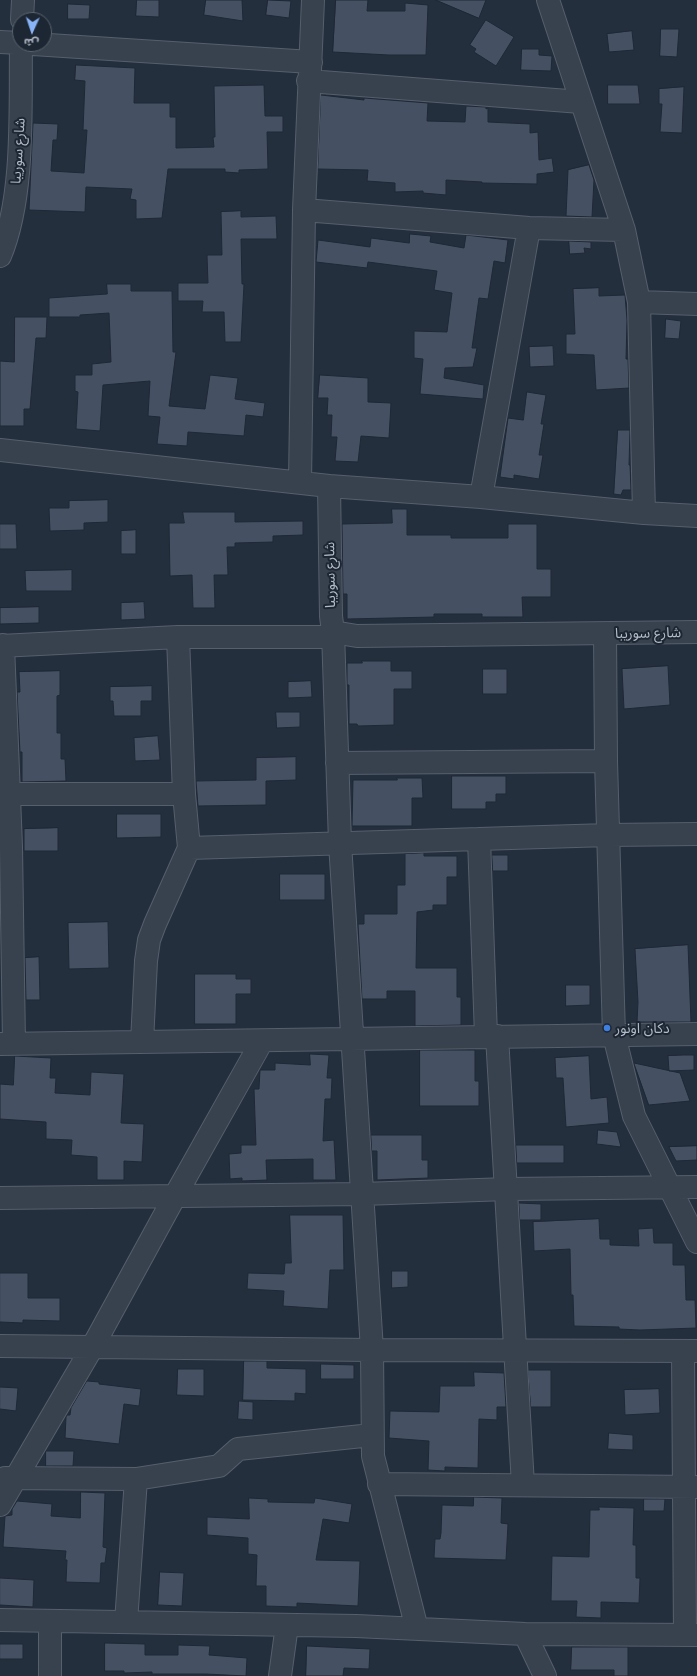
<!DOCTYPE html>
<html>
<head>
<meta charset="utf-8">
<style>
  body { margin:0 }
  #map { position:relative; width:697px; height:1676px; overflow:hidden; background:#242f3e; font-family:Lato,"Noto Sans Arabic",sans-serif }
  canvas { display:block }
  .north { position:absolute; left:12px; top:12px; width:40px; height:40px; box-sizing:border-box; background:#1d2633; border:1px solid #59626f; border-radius:50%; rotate:183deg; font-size:11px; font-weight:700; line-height:16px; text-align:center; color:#b4bcc9 }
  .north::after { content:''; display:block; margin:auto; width:14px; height:18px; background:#8ab4f8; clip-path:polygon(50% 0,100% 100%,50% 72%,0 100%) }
</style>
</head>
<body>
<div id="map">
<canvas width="697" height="1676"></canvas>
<div class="north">ش</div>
</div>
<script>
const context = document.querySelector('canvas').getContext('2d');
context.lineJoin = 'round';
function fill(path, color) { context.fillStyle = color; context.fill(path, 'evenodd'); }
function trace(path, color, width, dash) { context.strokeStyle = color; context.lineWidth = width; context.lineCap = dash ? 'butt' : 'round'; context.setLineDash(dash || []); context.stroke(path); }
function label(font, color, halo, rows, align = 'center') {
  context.font = font + ' Lato,"Noto Sans Arabic",sans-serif'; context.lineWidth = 4; context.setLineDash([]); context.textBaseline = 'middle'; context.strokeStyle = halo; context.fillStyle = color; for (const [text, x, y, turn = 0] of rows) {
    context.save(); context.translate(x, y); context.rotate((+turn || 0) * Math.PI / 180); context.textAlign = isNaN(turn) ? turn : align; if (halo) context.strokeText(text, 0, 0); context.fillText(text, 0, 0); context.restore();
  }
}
const building = new Path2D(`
  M137,0H159V17L136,16Z
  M206,0H242L243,21L204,15Z
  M268,0L291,1L289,18L266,15Z
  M336,0H368L367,11H405V3L428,5L426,55H389L333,52Z
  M436,0H486L479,18Z
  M68,4L90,5L89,19H68Z
  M486,20L514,37L496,66L474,52L476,49L470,45Z
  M661,29H679L677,57L660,56Z
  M632,31L634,50L609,52L607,34Z
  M522,49H539V55L552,56L551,71L521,70Z
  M76,65L135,68L134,103H170V117H176V148L214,147L213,137H215L214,86L264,85L265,116H283V132H267L268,169L239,170V173L225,172V169H168L162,218L136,219V200L130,199L132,189L86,187L85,212L29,210L33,123L58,124L57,140H53L51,171L84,173L87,130H83L85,81L75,80Z
  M608,85H638L640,104H608Z
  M684,87L682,133L660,132L662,104H659V89Z
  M321,95L364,100V98L428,103L427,121L465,122L466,106L486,107V109L488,108V122L530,124V133L538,132L539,160L552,158L554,172L537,174V184L482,183V182L446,180V195L423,193V191L395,192V183L367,181L368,170L318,169Z
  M589,165L594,180L592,217L566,216L568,170Z
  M241,211V217L276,216L277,239H241L242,284H244L241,342H225L224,312H202L203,301H178V283H208L207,255H222L221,212Z
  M410,234L431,236L430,242L464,248L466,235L508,240L505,263L494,261L488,299L479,298L472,348H477L473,367L445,368L444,378L484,385L483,399L420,394L423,359L414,358V331L447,332L452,293L434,290L437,271L368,262L367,268L316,262L318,240L370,247L371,238L409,243Z
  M569,241L591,242V249L584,248L585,253L570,254Z
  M107,284H131V291H172L173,352H176L169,406L205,409L210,375L238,378L235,399L265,403L263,417L246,415L244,436L188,432L187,446L157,444L160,417L148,416L150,381L103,385L100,431L76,429L78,392L75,391V375H92V364L111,362L109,313L80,315V317H49V298L107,294Z
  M599,288V296L625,295L627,320L626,359H628L629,388L596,390L594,355L566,354V334H575L573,289Z
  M15,317H47L46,338H36L30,409H24V426H0V361L14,362Z
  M666,319L681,321L679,339L665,338Z
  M553,346L554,366L530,367L529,347Z
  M320,375L368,378V402L391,403L389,438L361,436L358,462L335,461L337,437H331L332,415H327L328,398H318Z
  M527,392L546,395L541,424H544L539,455H543L539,479L514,475V479L500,477L508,418L523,420Z
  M618,430H630L629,465H630L631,490H623L621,495L614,494Z
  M108,500V522L84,523V530L50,531L49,508H69V501Z
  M392,509H407V535H451V538H508V524H537V569H551V597H522L523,617H482V614H434V617L347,619V594H343L342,524L392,523Z
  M183,512H235V522L303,521V535L273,536V542L235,543V547H227L228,575H214L215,608H193L192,575L170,576L169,523H184Z
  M0,524H16L17,549H0Z
  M136,530V554H121V531Z
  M72,570V591H26L25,571Z
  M144,602L145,619L121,620V603Z
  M39,607V623L0,624V608Z
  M362,661H391V671H412V689H394V725L358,726L357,724H349V685H347V663H362Z
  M668,666L670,705L624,709L622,669Z
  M483,669H507V694H483Z
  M60,671V695L57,696V733H61V759H65L66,781L22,782V752H20L17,692H20L19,672Z
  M311,681L312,697L288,698V682Z
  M152,686V701H141V716H114L113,701H110V687Z
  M276,712H300V727L277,728Z
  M158,736L160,760L135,761L134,738Z
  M296,757V780L266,781V805L198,806L196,781L256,780V758Z
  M452,776H506V794H496V802H486V809H452Z
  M397,778H422L423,798H412V826H352L353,780H397Z
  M117,814H161V837L117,838Z
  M58,828V851H24V829Z
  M424,853V856H457V877H447V905H433V910L417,912L416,968H457V997H461V1025L415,1026V991H387V999H362L358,924H364V914H397V885H405V854Z
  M492,855H508V871H493Z
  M280,874H325V900H280Z
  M108,922L109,968L69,969L68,923Z
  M688,945L691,1022H637L638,1002L635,949Z
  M39,957L40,1000H26L25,958Z
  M195,974H236V979H251V994H236V1024H195Z
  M566,985H590V1005L566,1006Z
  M420,1050H475V1081H479V1106H420Z
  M310,1054L329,1055L327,1078H332L331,1099H325L323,1141L334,1140L336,1180H313V1159L266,1160L267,1180L242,1181V1178L230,1179L229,1154L241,1153V1145H256L254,1089H259L260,1070H275V1063L310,1065Z
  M684,1055H694V1070L669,1071L668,1056Z
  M15,1056L51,1058L50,1078H56L55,1093L90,1095L91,1072L124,1074L121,1123L144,1124L142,1162L124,1161V1180H97V1157L71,1155L72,1140L46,1139V1122L0,1119V1084L13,1085Z
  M589,1056L591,1099L607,1097L609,1123L566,1127L563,1078H556L555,1058Z
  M634,1063L680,1073L690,1101L649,1105Z
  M598,1130L617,1132L621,1147L597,1144Z
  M371,1135H422V1160H428V1178L377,1180V1151H372Z
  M516,1145H564V1163H517Z
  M697,1146V1160L676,1161L669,1147Z
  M519,1203L541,1204V1220H520Z
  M290,1215H343L344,1270H330L328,1309L283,1306L284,1291L247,1289L248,1273L284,1274L285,1263H291Z
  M599,1219L600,1239H610V1245L639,1246L638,1229L653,1228L654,1243H673V1265H685L686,1300H695L696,1328L640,1330L619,1329V1327L574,1326L573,1295H571L570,1249L534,1251L533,1222Z
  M392,1271H408V1287L392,1288Z
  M0,1273H28V1298H60V1321L23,1320V1323L0,1322Z
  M244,1361H267V1368L306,1369V1394L295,1393V1401L243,1400Z
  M321,1364L354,1365V1379H321Z
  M178,1369H204V1396L177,1395Z
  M528,1370H551V1407H531Z
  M474,1372L504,1373L506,1407H497V1420L479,1419L478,1468L445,1467V1471L428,1470L429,1441L389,1438L390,1411L439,1412L440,1386H474Z
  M87,1381L99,1382V1384L141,1389L139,1406L124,1404L119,1444L65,1438L66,1417L67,1415H70L71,1408Z
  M0,1387L18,1388L16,1411L0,1409Z
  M659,1389L660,1413L625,1415L624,1390Z
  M239,1401L253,1402V1420L238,1419Z
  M609,1433L633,1435V1450L608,1449Z
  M46,1451H74L73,1466H46Z
  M81,1492L105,1493L103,1547L107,1548L105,1563H101L100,1583L66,1582L67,1560H65L66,1551L3,1547L5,1516L12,1515V1509L17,1501L52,1504L51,1516L80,1518Z
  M474,1497L502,1498L501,1523L508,1524L506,1560L434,1558L435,1539H440L441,1533L442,1505L473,1506Z
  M249,1498L268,1499V1502L314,1503L315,1498L352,1504L349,1523L323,1519L316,1560L360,1561L358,1606L297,1603V1607L266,1606V1586H256L257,1555L248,1554V1538L207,1535V1517L249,1519Z
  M644,1499H665L664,1511H644Z
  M599,1507L634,1508L633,1545H636V1578H640L639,1603L601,1602V1618L576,1617L577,1601H551L552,1556L589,1557L590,1510H599Z
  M160,1572L184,1573L182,1606L158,1605Z
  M0,1578L34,1580L33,1607L0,1605Z
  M105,1643L145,1644V1655H178V1645L210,1646L209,1655L247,1658L246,1676L206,1674H152V1672L124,1673V1671H105Z
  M0,1644H23V1659H0Z
  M307,1646L370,1649L369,1669L344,1668L343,1676H306Z
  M572,1647H628V1676H614V1670H571Z`);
const minor = new Path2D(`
  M548,0L624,230L639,302L644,513
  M22,20L23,0
  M0,42L20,43
  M33,44L311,62
  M308,81L581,102
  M304,210L529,228L624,230
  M0,256C25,196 20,108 21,44
  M639,302L697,304
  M0,450L329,486L331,616L333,632L357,636L697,632
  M300,482L304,210L313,0
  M329,486L481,497L644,513L697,516
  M481,497L529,228
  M333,632L340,843L372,1350L373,1456L417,1629
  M605,634L606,761L614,1035L634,1116L697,1242
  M3,645L11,847L14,1044
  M0,646L178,637H334
  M337,763L606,761
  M9,794H184
  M479,839L486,1036
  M189,848L608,835L697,834
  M497,1036C507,1186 513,1335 523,1485
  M142,1042L146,961L149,940L155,924L189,848L184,794L178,637
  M0,1044L697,1034
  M0,1198L362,1194L508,1189L697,1187
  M0,1346L372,1350L697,1351
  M683,1351L685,1635
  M5,1478L136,1479L219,1466L238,1449L372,1435
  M379,1484L697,1487
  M0,1505L93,1346L175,1196L262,1041
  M0,1620L356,1626L525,1634L697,1635
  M126,1622L136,1479
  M525,1634L545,1676
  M50,1676V1622
  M280,1676L287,1625`);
const markers = [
  [607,1028,4,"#3f7fe0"]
];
const streetNames = [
  ["شارع سوريبا",18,151,-86],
  ["شارع سوريبا",330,575,-91],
  ["شارع سوريبا",648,633,-1]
];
const poiNames = [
  ["دكان اونور",615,1028]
];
fill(building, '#455162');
trace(building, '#1f2835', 1);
trace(minor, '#565f6c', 24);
trace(minor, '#38414e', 22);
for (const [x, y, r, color] of markers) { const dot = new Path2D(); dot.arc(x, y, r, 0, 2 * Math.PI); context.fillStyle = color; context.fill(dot); trace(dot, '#1d2633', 1.5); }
label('14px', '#b4bcc9', '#1d2633', streetNames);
label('14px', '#b4bcc9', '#1d2633', poiNames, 'left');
</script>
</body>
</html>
